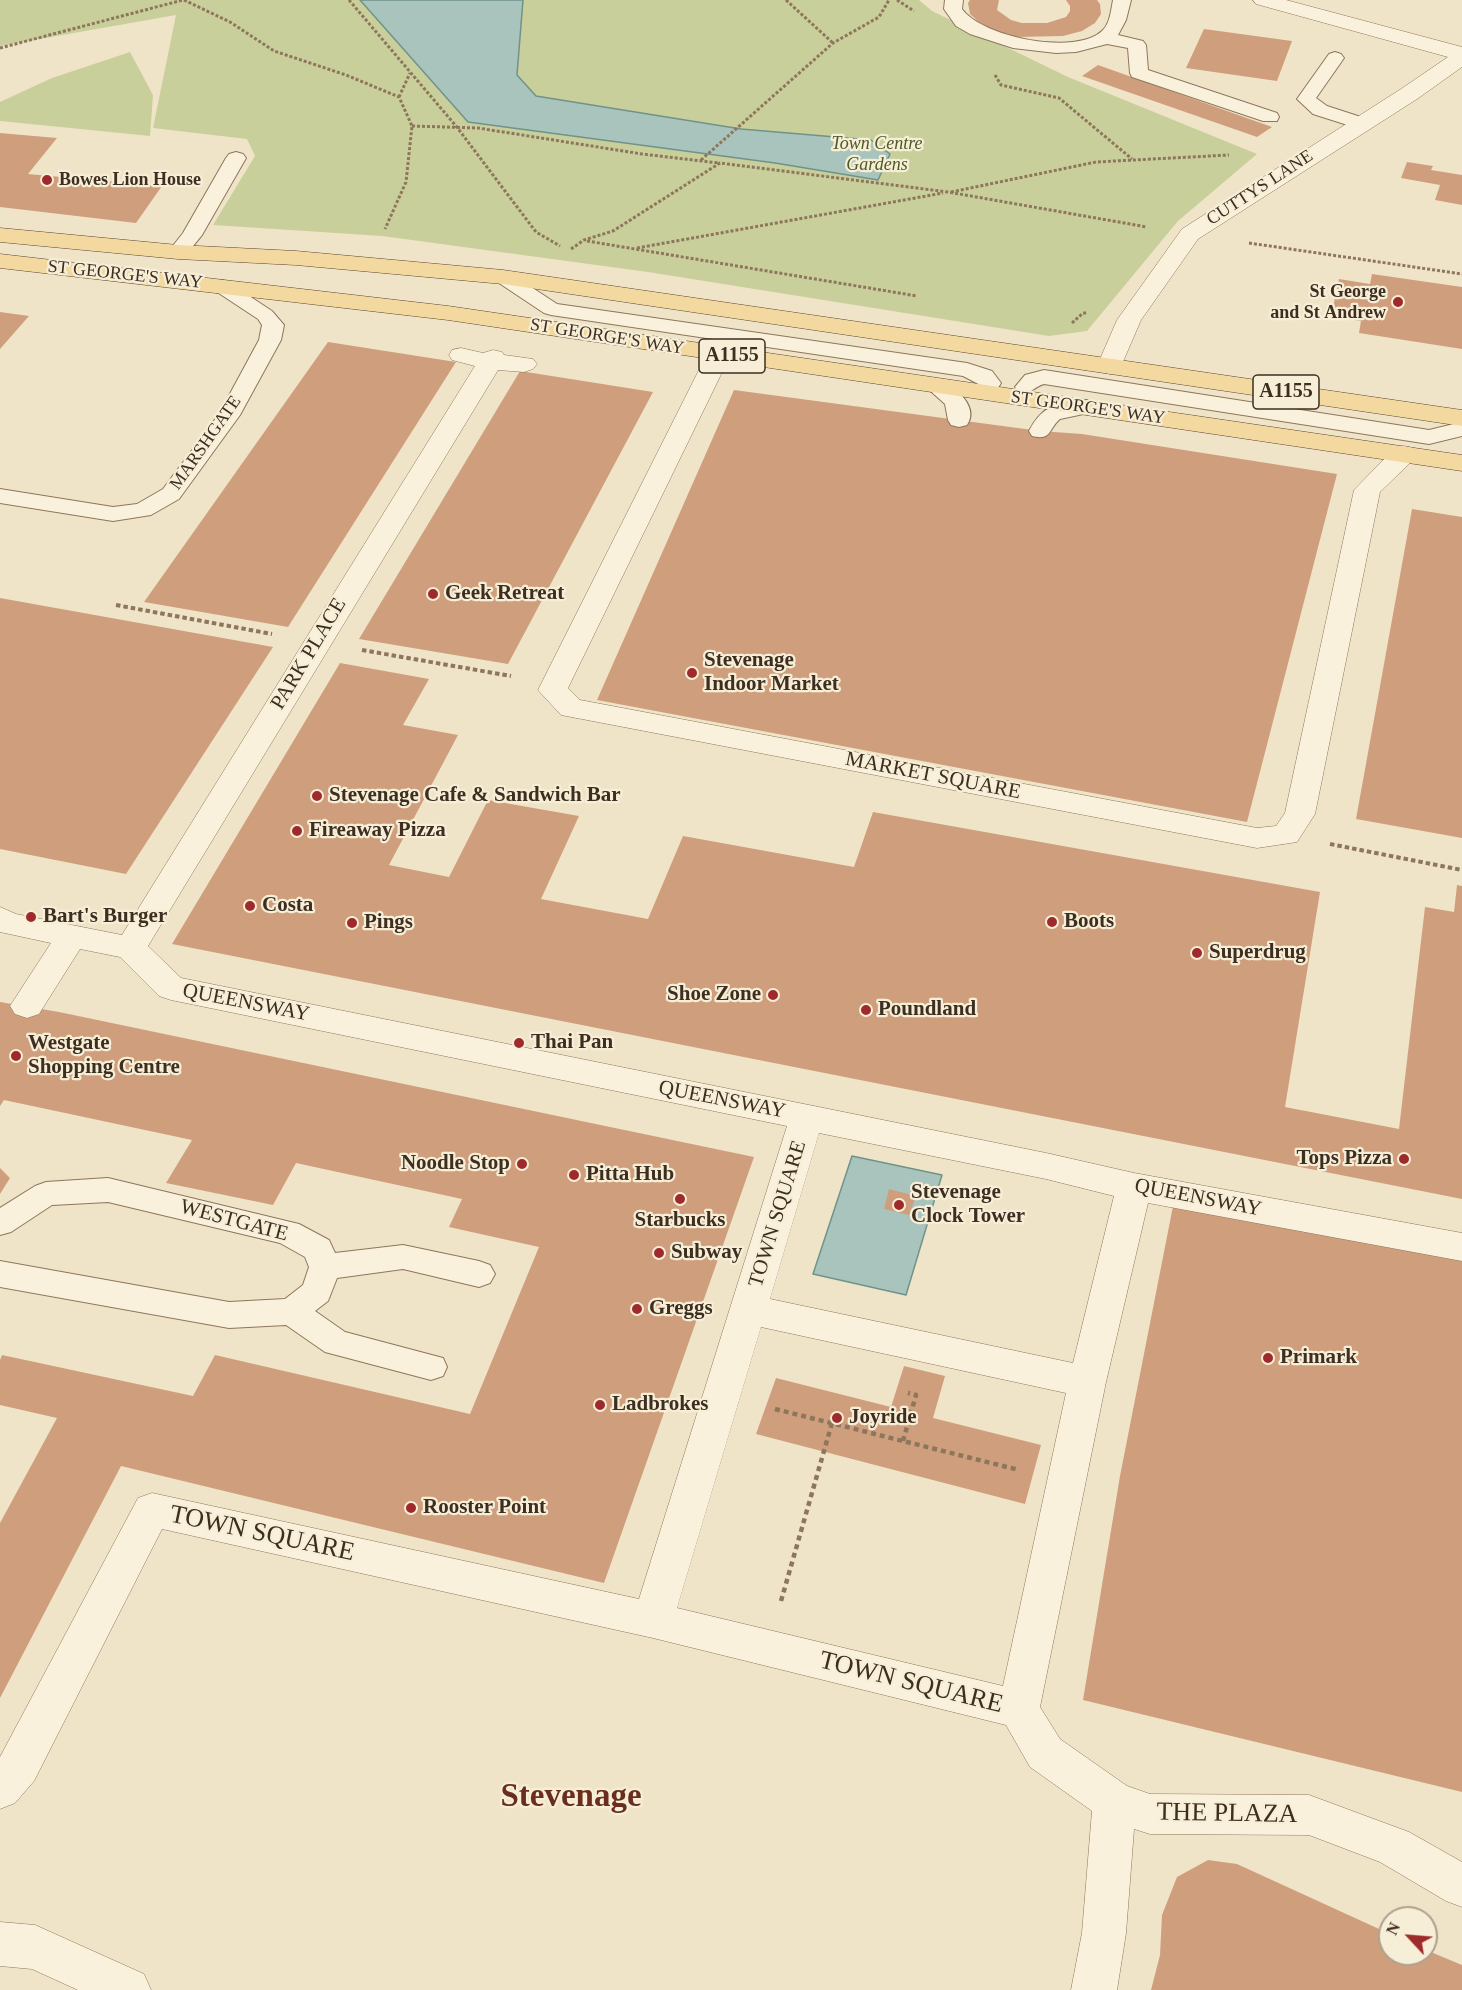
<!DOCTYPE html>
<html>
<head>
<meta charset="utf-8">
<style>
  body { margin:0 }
  #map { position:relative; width:1462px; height:1990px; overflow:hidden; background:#f0e4c8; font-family:"Times New Roman",serif }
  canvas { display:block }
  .north { position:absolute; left:1378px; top:1906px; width:60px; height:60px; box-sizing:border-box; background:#f7eed8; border:2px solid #ada18e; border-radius:50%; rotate:296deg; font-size:16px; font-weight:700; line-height:24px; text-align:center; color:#3d2e20 }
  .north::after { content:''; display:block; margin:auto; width:21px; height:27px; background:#9e2a2b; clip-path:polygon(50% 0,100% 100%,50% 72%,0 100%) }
</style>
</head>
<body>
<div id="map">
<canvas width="1462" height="1990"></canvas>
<div class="north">N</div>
</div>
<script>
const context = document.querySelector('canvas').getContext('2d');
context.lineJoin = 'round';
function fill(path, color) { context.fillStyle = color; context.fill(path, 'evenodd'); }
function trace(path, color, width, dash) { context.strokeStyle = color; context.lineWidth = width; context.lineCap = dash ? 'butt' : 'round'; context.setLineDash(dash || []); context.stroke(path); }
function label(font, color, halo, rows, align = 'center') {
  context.font = font + ' "Times New Roman",serif'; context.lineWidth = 4.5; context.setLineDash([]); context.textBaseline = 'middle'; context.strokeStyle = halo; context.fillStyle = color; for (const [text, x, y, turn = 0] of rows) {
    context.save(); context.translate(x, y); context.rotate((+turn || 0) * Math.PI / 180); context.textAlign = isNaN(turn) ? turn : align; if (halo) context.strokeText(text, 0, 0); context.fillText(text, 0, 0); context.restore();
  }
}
const green = new Path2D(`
  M0,0H919L932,11L1068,77L1257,154L1178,221L1087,331L1049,336L648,272L382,236L213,225L255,156L247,139L153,128L176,15L0,46Z
  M130,52L153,95L150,136L0,121V102L52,78Z`);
const water = new Path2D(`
  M360,0H523L517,75L536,96L741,129L871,140L890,154L878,180L775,163L468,122Z
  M852,1156L942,1175L906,1295L813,1274Z`);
const building = new Path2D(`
  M970,0H999L997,10L1011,20L1022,23H1047L1066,17L1070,11V6L1066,0H1097L1100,4L1101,14L1095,23L1082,31L1063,36L1017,37L996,31L980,23L970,14L968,3Z
  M1204,29L1292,41L1277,81L1186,68Z
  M1098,65L1272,127L1257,137L1082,76Z
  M0,133L57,138L28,174L162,186L136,223L0,207Z
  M1407,162L1433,166L1431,170L1462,175V205L1435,200L1440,185L1401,178Z
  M1372,274L1462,287V349L1359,333L1361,321L1331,317L1339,279L1370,284Z
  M0,312L29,316L0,349Z
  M328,342L456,362L288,627L144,602Z
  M520,371L653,392L508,664L359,639Z
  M734,390L1040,431L1082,434L1337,474L1247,822L597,700Z
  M1412,509L1462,517V838L1356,819Z
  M0,598L273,647L126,874L0,849Z
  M340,663L429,679L403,725L458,735L389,865L449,877L488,800L579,816L541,899L648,919L683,836L854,867L873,812L1320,892L1285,1107L1399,1129L1425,907L1454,912L1457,885L1462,886V1199L172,944Z
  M0,1002L59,1012L754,1157L604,1583L121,1466L0,1698V1523L57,1418L0,1405V1360L2,1355L193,1396L215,1355L470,1414L539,1247L449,1227L462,1199L296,1163L273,1205L166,1183L192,1140L4,1100L0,1106Z
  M0,1168L10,1178L0,1194Z
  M889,1189L916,1196L909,1215L884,1209Z
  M1174,1201L1462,1260V1792L1083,1700L1120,1476Z
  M904,1366L945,1376L933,1418L1041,1445L1025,1504L756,1434L776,1378L891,1407Z
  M1208,1860L1237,1864L1390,1934V1954H1426V1950L1462,1965V1990H1151L1160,1955L1162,1915L1177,1877Z`);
const pathFar2 = new Path2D(`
  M184,0L230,22L274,51L346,75L399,97L412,126L406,182L385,229
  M349,0L456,126L536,232L560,246
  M786,0L833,43
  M897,0L914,11
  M0,48L183,0
  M995,75L1001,85L1059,98L1132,159
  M399,97L410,73
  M412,126L478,128L642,154L719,163
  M701,160L833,43L879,17L889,0
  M951,192L1096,162L1229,155
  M587,241L917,296
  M1249,243L1462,274
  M637,248L943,193
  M571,249L584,240L613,231L720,163L948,192L1147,227
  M1072,323L1083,313H1088`);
const pathFar1 = new Path2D(`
  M116,605L272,634
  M362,650L511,676
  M1330,844L1462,870`);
const path = new Path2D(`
  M775,1409L1019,1470
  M903,1441L916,1395L908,1393
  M781,1601L832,1423`);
const lane = new Path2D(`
  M945,0H963L962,9C982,37 1077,57 1103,30C1110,23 1111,10 1113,0H1131L1126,20L1118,35L1143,41L1146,45L1148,70L1277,113L1279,117L1277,121H1263L1132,77L1130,73L1128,48L1107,44L1076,52L1056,53L1013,48L970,34L956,26L944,9Z
  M1335,52L1341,54L1344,58L1316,98L1327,106L1367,119L1370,123L1367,127L1360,129L1313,114L1297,99L1329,54Z
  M236,152L243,154L246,158L202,235L185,256H171L168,252L183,233L226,158L229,154Z
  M503,271L510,273L557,304L967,363L992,371L1001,383L998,388L990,390L963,376L551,315L544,313L496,281L493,277L496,273Z
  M221,280L228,282L272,311L284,325L281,340L240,415L179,499L151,515L113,521L0,503V489L113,507L137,504L163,489L219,414L259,340L262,325L258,319L214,290L211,286L214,282Z
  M1044,370L1429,430L1462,422V436L1429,444L1044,384C1033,387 1032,395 1018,392L1015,387L1025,375Z
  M936,379C953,384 980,406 967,425L959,427L951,425L948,420L945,404L925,386L928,381Z
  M1085,400L1093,402L1096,407L1093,412L1060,419C1048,429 1052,441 1032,436L1029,431C1043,404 1057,404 1085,400Z
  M108,1178L299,1224L329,1240L335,1253L403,1245L479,1261L490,1265L495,1274L490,1283L479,1287L403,1269L337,1278L328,1301L315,1311L345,1332L443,1358L447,1367L443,1376L431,1380L325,1352L286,1325L229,1328L0,1287V1261L229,1302L285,1299L303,1285L309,1267L305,1257L280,1243L108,1202L52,1205L11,1232L0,1235V1208L35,1186L46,1182Z`);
const street = new Path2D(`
  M1253,0H1286L1462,47V67L1417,99L1198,239L1141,320L1119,371L1110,374L1101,371L1097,366L1117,320L1182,229L1401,89L1448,57L1256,4Z
  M719,347L728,349L731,354L568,688L580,700L1257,828L1276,826L1285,813L1354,490L1395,448L1404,446L1413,448L1417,454L1413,460L1380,492L1315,814L1297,842L1257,848L561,715L538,690L707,354L710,349Z
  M461,348L483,353L493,350L502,352L504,355L533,359L537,364L533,369L524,372L498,370L148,946L181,978L1046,1153L1134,1173L1462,1233V1261L1148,1203L1106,1382L1040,1707L1060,1739L1127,1786L1150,1794L1309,1795L1409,1832L1462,1862V1907L1446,1901L1380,1862L1309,1835L1150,1834L1134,1829L1126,1933L1117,1990H1071L1082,1933L1092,1811L1030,1767L1006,1725L653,1638L162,1529L34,1781L15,1803L0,1809V1757L138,1498L152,1493L639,1599L787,1126L171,1000L159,996L120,957L80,949L39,1014L27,1018L15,1014L10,1006L51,943L0,932V907L16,914L122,935L475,366L452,360L449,355L452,350ZM819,1133L1046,1179L1114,1196L1073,1363L770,1299ZM761,1327L1066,1393L1003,1686L677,1608Z
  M0,1922L35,1925L144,1974L151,1990H78L32,1969L0,1966Z`);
const primary = new Path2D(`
  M0,228L178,245L296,251L503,270L1462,410V426L503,284L296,265L178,259L0,242Z
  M0,254L448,306L1462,455V471L448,320L0,268Z`);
const markers = [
  [47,180,6,"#9e2a2b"],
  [1398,302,6,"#9e2a2b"],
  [433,594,6,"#9e2a2b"],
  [692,673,6,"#9e2a2b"],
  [317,796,6,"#9e2a2b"],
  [297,831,6,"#9e2a2b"],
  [250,906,6,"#9e2a2b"],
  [31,917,6,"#9e2a2b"],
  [1052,922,6,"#9e2a2b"],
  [352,923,6,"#9e2a2b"],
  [1197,953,6,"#9e2a2b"],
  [773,995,6,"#9e2a2b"],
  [866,1010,6,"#9e2a2b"],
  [519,1043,6,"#9e2a2b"],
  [16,1056,6,"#9e2a2b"],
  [1404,1159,6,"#9e2a2b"],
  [522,1164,6,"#9e2a2b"],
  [574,1175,6,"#9e2a2b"],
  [680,1199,6,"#9e2a2b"],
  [899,1205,6,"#9e2a2b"],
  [659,1253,6,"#9e2a2b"],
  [637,1309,6,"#9e2a2b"],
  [1268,1358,6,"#9e2a2b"],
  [600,1405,6,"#9e2a2b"],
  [837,1418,6,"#9e2a2b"],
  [411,1508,6,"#9e2a2b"]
];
const farParknames = [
  ["Town Centre",877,144],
  ["Gardens",877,165]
];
const farPoinames = [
  ["Bowes Lion House",59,180],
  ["St George",1386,292,"right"],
  ["and St Andrew",1386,313,"right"]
];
const farStreetnames = [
  ["CUTTYS LANE",1260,188,-33],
  ["ST GEORGE'S WAY",125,275,6],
  ["ST GEORGE'S WAY",607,337,9],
  ["ST GEORGE'S WAY",1088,408,8],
  ["MARSHGATE",206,443,-55]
];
const shields = [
  [732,356,66],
  [1286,392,66]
];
const shieldNames = [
  ["A1155",732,356],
  ["A1155",1286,392]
];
const poiNames = [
  ["Geek Retreat",445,594],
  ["Stevenage",704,661],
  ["Indoor Market",704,685],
  ["Stevenage Cafe & Sandwich Bar",329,796],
  ["Fireaway Pizza",309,831],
  ["Costa",262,906],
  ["Bart's Burger",43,917],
  ["Boots",1064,922],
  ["Pings",364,923],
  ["Superdrug",1209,953],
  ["Shoe Zone",761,995,"right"],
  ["Poundland",878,1010],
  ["Thai Pan",531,1043],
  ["Westgate",28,1044],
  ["Shopping Centre",28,1068],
  ["Tops Pizza",1392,1159,"right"],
  ["Noodle Stop",510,1164,"right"],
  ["Pitta Hub",586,1175],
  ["Stevenage",911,1193],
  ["Clock Tower",911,1217],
  ["Starbucks",680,1221,"center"],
  ["Subway",671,1253],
  ["Greggs",649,1309],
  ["Primark",1280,1358],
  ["Ladbrokes",612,1405],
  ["Joyride",849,1418],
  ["Rooster Point",423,1508]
];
const streetNames = [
  ["PARK PLACE",309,654,-59],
  ["MARKET SQUARE",933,776,11],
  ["QUEENSWAY",246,1003,11],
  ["QUEENSWAY",722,1100,11],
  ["QUEENSWAY",1198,1198,11],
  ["TOWN SQUARE",778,1214,-73],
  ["WESTGATE",234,1221,15]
];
const nearStreetnames = [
  ["TOWN SQUARE",262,1534,12],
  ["TOWN SQUARE",911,1683,14],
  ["THE PLAZA",1227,1814,1]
];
const nearDistrictnames = [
  ["Stevenage",571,1797]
];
fill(green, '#c9cf9b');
fill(water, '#a9c4bc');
trace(water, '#6f938a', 1.5);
fill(building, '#cf9f7d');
trace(lane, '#8d765c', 2);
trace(street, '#8d765c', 1);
trace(primary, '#5b4430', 1);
trace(pathFar2, '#8d765c', 3, [3, 2]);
trace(pathFar1, '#8d765c', 4, [4.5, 3]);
trace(path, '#8d765c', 4.5, [5, 4]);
fill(lane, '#faf1dc');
fill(street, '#faf1dc');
fill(primary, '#f3d9a0');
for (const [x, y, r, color] of markers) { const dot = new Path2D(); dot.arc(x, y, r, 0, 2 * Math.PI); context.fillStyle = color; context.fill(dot); trace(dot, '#f7eed8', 2); }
label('italic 18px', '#4d5a26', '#f7eed8', farParknames);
label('bold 18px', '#3d2e20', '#f7eed8', farPoinames, 'left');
label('18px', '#3d2e20', '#f7eed8', farStreetnames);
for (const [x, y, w] of shields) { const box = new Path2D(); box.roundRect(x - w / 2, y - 17, w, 34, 4.5); context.fillStyle = '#f7eed8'; context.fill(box); trace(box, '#3d2e20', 1.5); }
label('bold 20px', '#3d2e20', null, shieldNames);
label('bold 21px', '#3d2e20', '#f7eed8', poiNames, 'left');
label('21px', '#3d2e20', '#f7eed8', streetNames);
label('26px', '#3d2e20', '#f7eed8', nearStreetnames);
label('bold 33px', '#6b2e1e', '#f7eed8', nearDistrictnames);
</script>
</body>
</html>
